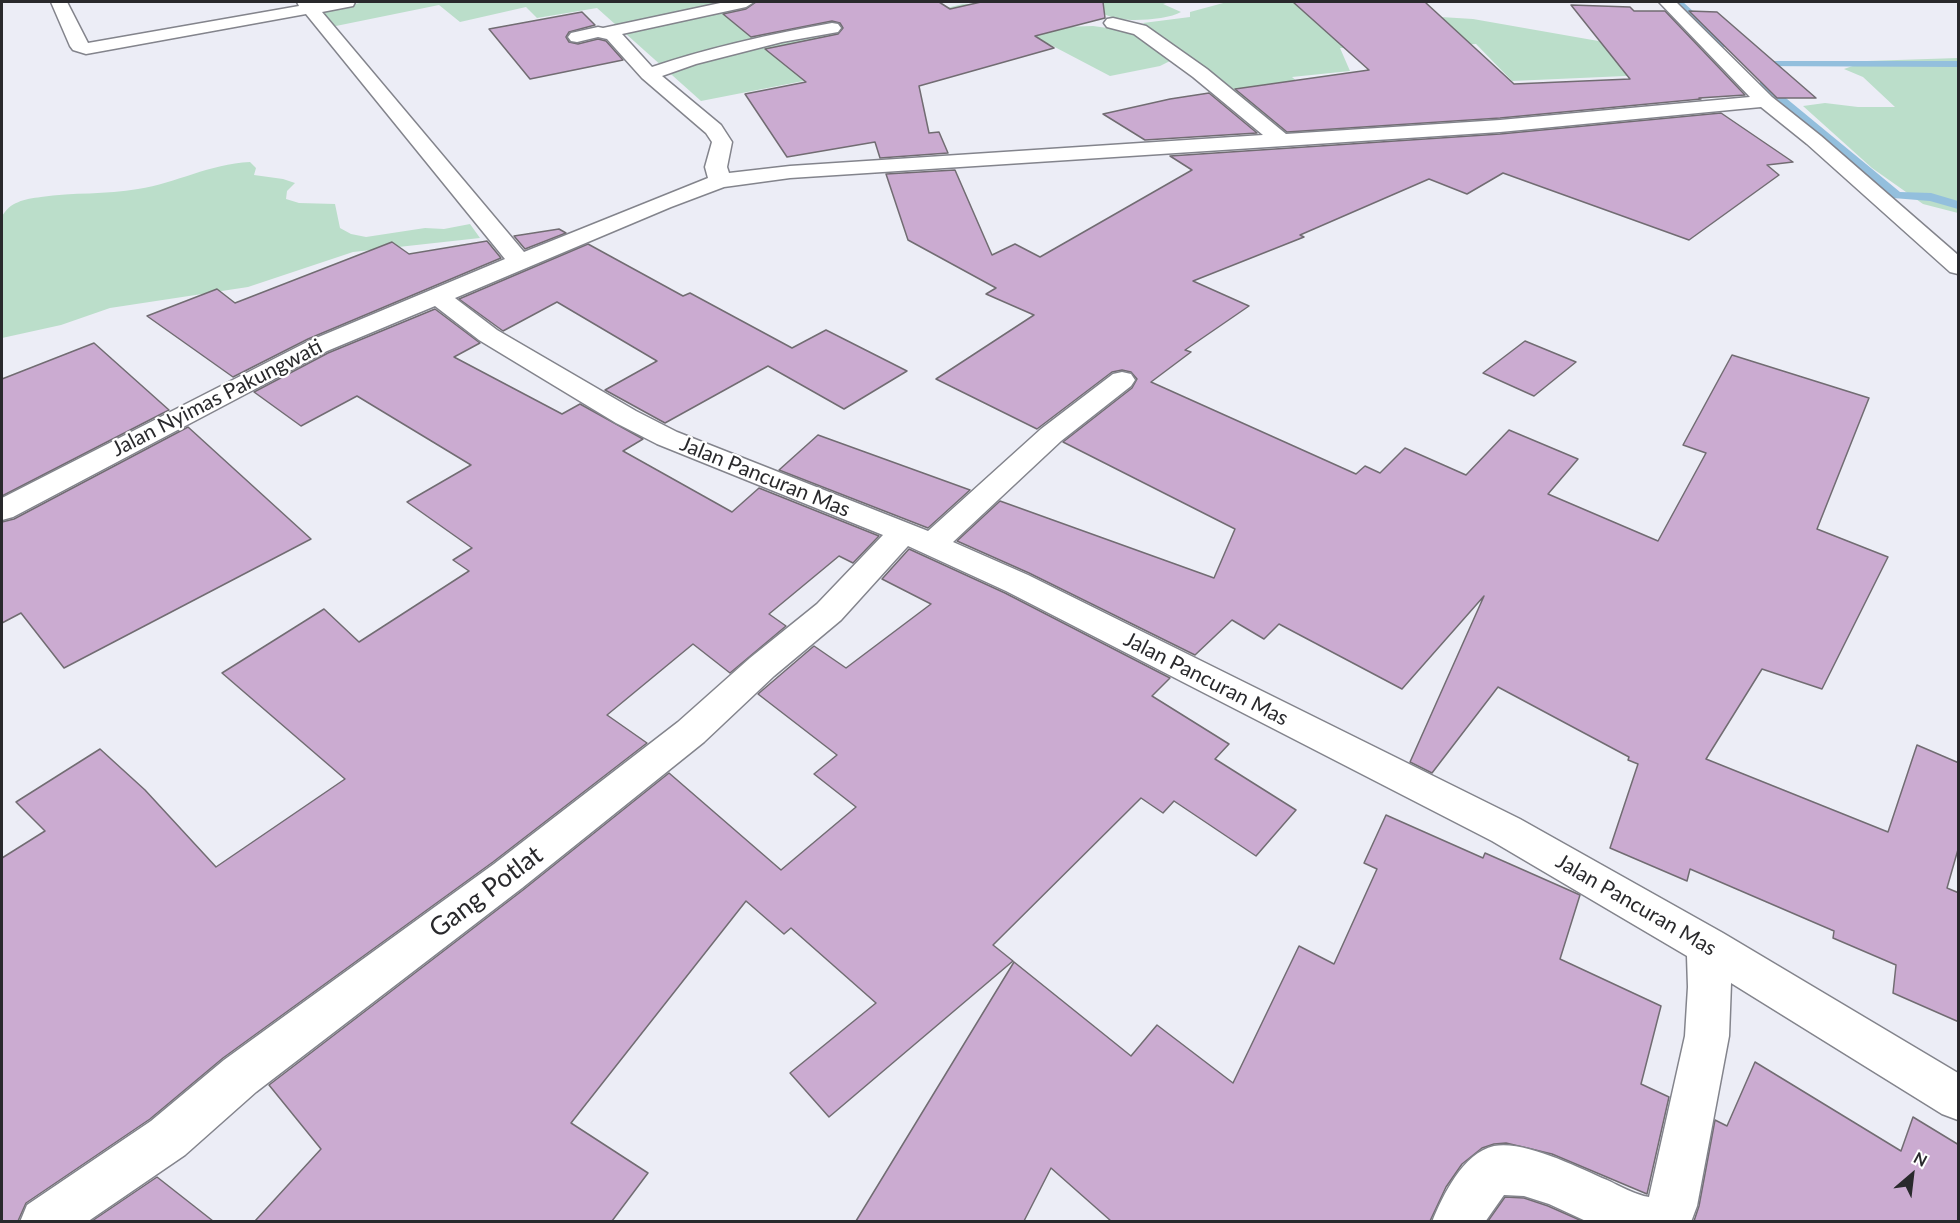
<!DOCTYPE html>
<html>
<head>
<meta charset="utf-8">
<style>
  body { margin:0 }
  #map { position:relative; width:1960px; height:1223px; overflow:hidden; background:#ecedf6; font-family:Lato,sans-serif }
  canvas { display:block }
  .frame { position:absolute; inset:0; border:3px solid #29292c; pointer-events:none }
  .north { position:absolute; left:1882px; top:1145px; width:60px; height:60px; -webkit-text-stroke:4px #fff; paint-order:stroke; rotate:28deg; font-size:16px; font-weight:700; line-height:24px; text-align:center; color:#29292c }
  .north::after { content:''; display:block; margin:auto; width:21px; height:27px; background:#29292c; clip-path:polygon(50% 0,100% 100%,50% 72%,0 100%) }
</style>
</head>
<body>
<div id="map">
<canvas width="1960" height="1223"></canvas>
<div class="frame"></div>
<div class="north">N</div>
</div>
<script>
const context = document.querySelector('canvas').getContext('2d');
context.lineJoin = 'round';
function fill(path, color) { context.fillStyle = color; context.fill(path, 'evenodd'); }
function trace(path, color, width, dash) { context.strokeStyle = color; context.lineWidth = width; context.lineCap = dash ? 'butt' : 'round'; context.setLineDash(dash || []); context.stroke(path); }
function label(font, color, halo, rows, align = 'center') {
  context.font = font + ' Lato,sans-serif'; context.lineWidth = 4.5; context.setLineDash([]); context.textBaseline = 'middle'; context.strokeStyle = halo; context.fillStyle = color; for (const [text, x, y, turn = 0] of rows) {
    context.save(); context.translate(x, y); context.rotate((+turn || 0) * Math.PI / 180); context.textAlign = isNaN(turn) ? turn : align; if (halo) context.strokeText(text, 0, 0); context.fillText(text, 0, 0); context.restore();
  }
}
const green = new Path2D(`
  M365,2H815L818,4L814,8L847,32L963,4H972L1061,27L1093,26L1129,31L1170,61L1160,66L1110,76L1049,44L1023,38L701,101L597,8L537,18L526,7L460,22L439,5L331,27L324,13L334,8Z
  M1079,2H1170L1163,4L1181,12C1168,20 1128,22 1114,18C1102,14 1090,7 1079,2Z
  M1227,2H1297L1344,11L1473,19L1604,42L1693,73L1512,81L1476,44L1340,48L1350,71L1292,77L1350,128L1287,135L1143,23L1190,17V12Z
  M1958,58V213L1923,204L1872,168L1803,106L1825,103L1858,107H1895L1863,77L1844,69L1867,61Z
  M250,162L256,168L254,175L283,179L295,183L287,191L286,199L299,203L335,204L340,228L351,234L366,237L425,228L444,229L470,224L480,238L353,252L248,287L110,308L61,325L2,338V217C9,202 25,199 41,197C73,192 106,195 138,189C177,183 209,164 250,162Z`);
const stream = new Path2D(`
  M1673,2H1683L1728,43V47H1722Z
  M1753,61H1958V67L1749,66V62Z
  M1764,80L1900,192L1931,193L1958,201V209L1930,201L1893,198L1760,85V81Z`);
const building = new Path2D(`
  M756,2H939L950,9L981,2H1103L1105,18L1035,36L1054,48L919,86L929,133L939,132L948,153L880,158L875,142L787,157L745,94L806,82L765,49L838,34L843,28L840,23L832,21L751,37L723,14L746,9Z
  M1293,2H1428L1426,3L1514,84L1630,79L1571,5L1630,7L1634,11H1665L1745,95L1699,98L1701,99L1500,118L1287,132L1235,89L1369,70Z
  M1689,11L1717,12L1816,98H1777Z
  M582,12L595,25L569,32L566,37L569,42L578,44L598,39L606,41L623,60L530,79L489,29Z
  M1209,93L1257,133L1145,140L1103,114L1170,99Z
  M1721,113L1793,162L1767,165L1779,175L1689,240L1503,173L1467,194L1429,179L1300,235L1304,237L1193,281L1249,306L1185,350L1191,352L1151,382L1356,474L1365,466L1380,473L1405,448L1466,475L1509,430L1578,459L1548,494L1658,541L1706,453L1683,445L1732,355L1869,398L1817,529L1888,557L1822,689L1762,669L1706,759L1888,832L1917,745L1959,763V846L1947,888L1959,893V1022L1893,993L1896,965L1833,938L1834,931L1690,869L1687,881L1610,848L1638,764L1628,760L1629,757L1498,687L1432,773L1410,762L1484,596L1402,689L1279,624L1264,639L1232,620L1195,655L1029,573L957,541L1000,501L1214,578L1235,529L1063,442L1132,388L1137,379L1131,372L1122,370L1112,372L1037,429L936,379L1034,315L986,294L996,288L908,240L886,174L955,170L992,255L1015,244L1040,257L1192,170L1170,156L1500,134Z
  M559,229L566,233L525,249L514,236Z
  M487,241L501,258L308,339L233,377L147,316L217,289L235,303L392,242L409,254Z
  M588,244L683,296L690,293L792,348L826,330L907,371L844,409L768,366L665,423L605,390L657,361L557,302L503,331L459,299Z
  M435,309L480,343L454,357L562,414L580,404L643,439L623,451L732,512L759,488L879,536L853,563L839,556L769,614L786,626L730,673L693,644L607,715L647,743L493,862L223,1058L150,1119L26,1203L18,1221H2V858L45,831L16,802L100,749L145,790L216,867L345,779L222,673L324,609L359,642L469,571L453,560L472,548L407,502L471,465L357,396L301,426L254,392L328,353Z
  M1525,341L1576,362L1534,396L1483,373Z
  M94,343L169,410L2,496V379Z
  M188,427L311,539L64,668L21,613L2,623V522L14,519Z
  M818,435L970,490L928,528L779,470Z
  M909,549L1005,593L1170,678L1152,696L1229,744L1215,759L1296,810L1256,856L1174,801L1163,813L1141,798L993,945L1013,961L829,1117L790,1073L876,1003L791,928L784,934L746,901L571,1123L648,1173L612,1221H255L321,1149L269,1085L523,890L669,773L781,870L856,807L814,774L837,755L758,694L814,646L846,668L931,604L882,579Z
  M1386,815L1483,858L1485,853L1580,895L1560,959L1661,1006L1641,1084L1669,1097L1647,1194L1552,1154L1506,1143L1494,1144L1482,1148L1462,1164L1446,1187L1430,1221H1111L1051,1168L1024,1221H856L1014,962L1131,1056L1157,1025L1233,1083L1299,946L1334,964L1377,869L1364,863Z
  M1755,1062L1901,1151L1913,1117L1959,1145V1221H1694L1699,1206L1715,1120L1727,1126Z
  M157,1177L213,1221H92Z
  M1505,1197L1524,1198L1548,1206L1582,1221H1488Z`);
const minor = new Path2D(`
  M51,2H67L88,43L299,6L297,2H355L353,6L322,12L524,252L708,178L705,167L712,142L706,133L642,78L607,39L598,37L577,42L571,41L568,37L571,33L598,27L603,28L725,2H754L746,7L622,34L652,67C711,47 771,34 832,23L838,24L841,28L838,32L782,42L696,64L662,76L721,125L732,142L727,167L729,173L790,166L1263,135L1193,77L1134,34L1107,27L1104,23L1107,19L1113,18L1146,26L1207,69L1286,134L1500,120L1750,97L1659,2H1676L1772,97L1821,136L1958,255V274L1950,272L1807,144L1761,107L1500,132L790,178L724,187L671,207L455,298L497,330L636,411L677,432L928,531L1041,429L1113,374L1122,372L1131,374L1135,380L1131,386L1061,441L953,542L1028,575L1520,819L1723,933L1958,1073V1120L1942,1114L1731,983L1729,1036L1697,1206L1691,1222H1588L1549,1204L1524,1196L1504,1195L1485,1222H1432C1443,1195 1463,1153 1494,1146C1525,1140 1579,1168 1607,1180C1620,1186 1635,1195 1649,1197L1685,1036L1688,987L1687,956L1492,841L1006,591L908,546L841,620L774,676L704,742L522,888L256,1092L185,1155L87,1222H20L27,1205L151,1121L224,1060L494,864L678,722L750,658L817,604L883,535L657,444L616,423L479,340L435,306L327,351L13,517L2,520V498L309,341L505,259L306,14L86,54L73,50L70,46Z`);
const streetNames = [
  ["Jalan Nyimas Pakungwati",217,398,-27],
  ["Jalan Pancuran Mas",765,477,22],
  ["Jalan Pancuran Mas",1206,679,27],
  ["Jalan Pancuran Mas",1636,905,30]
];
const nearStreetnames = [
  ["Gang Potlat",486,892,-37]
];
fill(green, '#bbdeca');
fill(stream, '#93bfdd');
fill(building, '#cbabd1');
trace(building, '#716c72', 1.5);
trace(minor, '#83848c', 3);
fill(minor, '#fff');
label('21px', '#29292c', '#fff', streetNames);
label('26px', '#29292c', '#fff', nearStreetnames);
</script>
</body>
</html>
